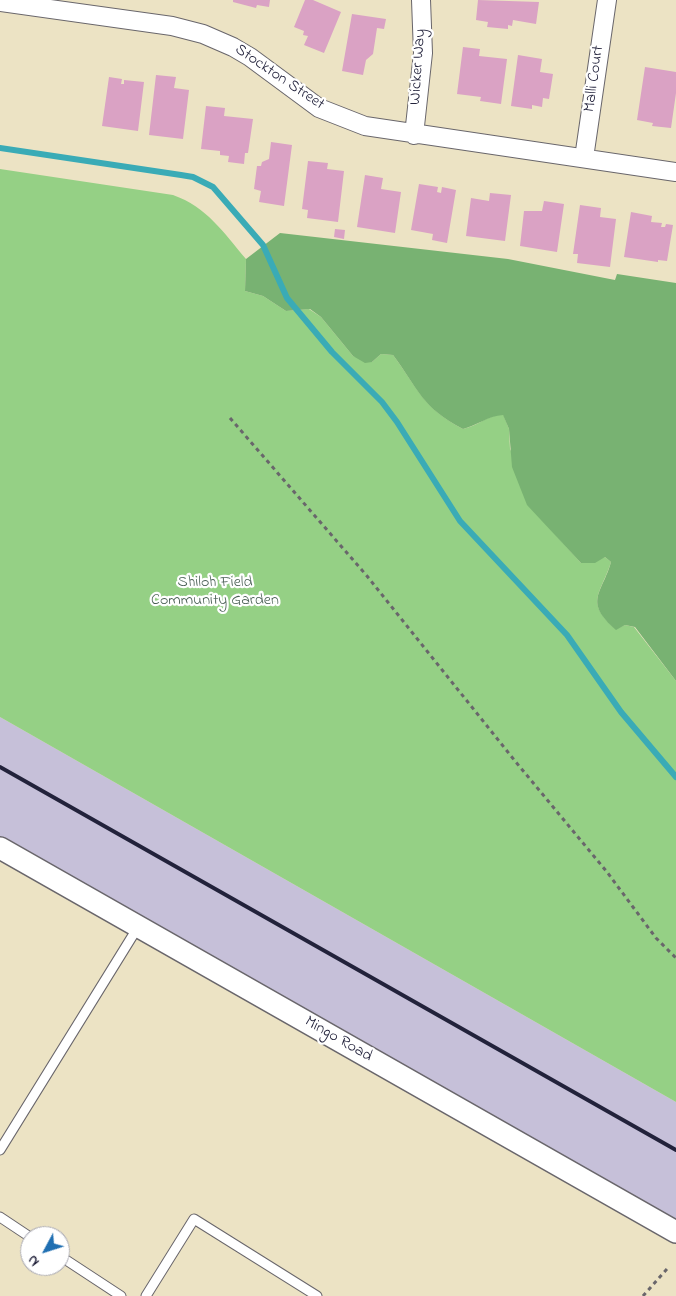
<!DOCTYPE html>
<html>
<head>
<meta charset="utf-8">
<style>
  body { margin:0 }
  #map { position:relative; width:676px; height:1296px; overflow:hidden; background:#ece3c4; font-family:"Indie Flower",sans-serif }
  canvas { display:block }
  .north { position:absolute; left:20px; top:1226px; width:50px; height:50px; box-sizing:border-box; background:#fff; border:1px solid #a7a7b1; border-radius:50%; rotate:230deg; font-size:14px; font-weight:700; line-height:20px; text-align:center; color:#22223b }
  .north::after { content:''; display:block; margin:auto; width:18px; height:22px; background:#1f6fb2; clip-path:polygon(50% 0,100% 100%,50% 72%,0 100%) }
</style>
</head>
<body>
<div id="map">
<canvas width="676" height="1296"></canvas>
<div class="north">N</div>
</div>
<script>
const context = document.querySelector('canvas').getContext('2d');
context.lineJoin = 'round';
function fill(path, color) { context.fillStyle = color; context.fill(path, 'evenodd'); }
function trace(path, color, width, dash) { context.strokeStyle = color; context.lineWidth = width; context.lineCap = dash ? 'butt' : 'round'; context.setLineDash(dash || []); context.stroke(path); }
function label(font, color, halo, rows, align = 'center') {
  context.font = font + ' "Indie Flower",sans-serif'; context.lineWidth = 4.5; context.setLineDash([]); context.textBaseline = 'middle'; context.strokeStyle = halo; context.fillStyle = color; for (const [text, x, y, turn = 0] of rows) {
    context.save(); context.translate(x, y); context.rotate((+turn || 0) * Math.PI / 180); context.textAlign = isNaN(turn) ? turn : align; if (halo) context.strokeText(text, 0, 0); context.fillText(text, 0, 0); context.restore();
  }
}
const industrial = new Path2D(`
  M0,717L676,1102V1232L0,848Z`);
const green = new Path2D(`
  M0,169L173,195C207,207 223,232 246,259L245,291L263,296L286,311L309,309L321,317L353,356L372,362L381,354L393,355C419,390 422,407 463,429C480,425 486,416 503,414L509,429L510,449L551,530L581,563L605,557L611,562C601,594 584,602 616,629L625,625L634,627L676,681V1102L0,717Z`);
const forest = new Path2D(`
  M280,233L508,259L615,280L617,274L676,283V681L635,627L625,625L616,630C583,601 602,594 611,562L605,557L595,563H581L527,505L512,467L509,429L503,415C488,416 478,425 463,429C421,407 419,390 393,355L381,354L372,362L365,363L353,356L321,317L310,309L286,311L263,296L245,291L246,259Z`);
const stream = new Path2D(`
  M0,148L181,175L193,177L213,187L263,245L287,298L332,352L382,402L397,422L460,521L567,635L621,712L676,777`);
const building = new Path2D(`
  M233,0H270L269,7L257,5L256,8L233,2Z
  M305,0H313L341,12L324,53L304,45L308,36L303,35L304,31L294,27Z
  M478,0L539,2L536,24L513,20L512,26L508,25V29L487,27L488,22L476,20Z
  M352,14L386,19L384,29L377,28L373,54L366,60L363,75L342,71Z
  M463,47L480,49L479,56L507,59L501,104L480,101L481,97L457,94Z
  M518,55L542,59L540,72L553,74L549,99L543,98L542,107L532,105V109L511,106Z
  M645,67L676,72V93L671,128L652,126L653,123L637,120Z
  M156,75L176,77L174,88L189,90L183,139L149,135Z
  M109,77L122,79L121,84H124V80L144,82L138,131L102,126Z
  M206,106L225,108L224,116L253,119L248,153H245L244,164L228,162L229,156L220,155V151L201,149Z
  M271,142L292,145L284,206L259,202L261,191L254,189L257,166H261L262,162L269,159Z
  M308,161L328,163L327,169L344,171L338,222L307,218L308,210L302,209Z
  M365,175L383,178L381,189L401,192L395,233L357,227Z
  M419,184L438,187L437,192L441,193L442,187L456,190L447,243L432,240L433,234L411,230Z
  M490,193L511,195L505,241L466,236L471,198L489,201Z
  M544,201L564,204L557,252L520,246L524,211H542Z
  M580,205L601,208L600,217L616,219L610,267L577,263L578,254H573Z
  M631,212L652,216L651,222L662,223L661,227H665L666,224L673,225L667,261L658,260V262L624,257Z
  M335,229L345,230L344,239L334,237Z`);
const path = new Path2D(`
  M230,418L367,576L515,761L607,872L656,938L676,958
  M643,1296L667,1269`);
const service = new Path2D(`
  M0,1150L138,927
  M0,1217L30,1237
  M60,1256L121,1296
  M146,1296L194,1219L317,1296`);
const minor = new Path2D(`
  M0,2L172,26L203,34L233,47L250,57L319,108L365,126L676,172
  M414,135L423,53L421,0
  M584,158L607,0`);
const tertiary = new Path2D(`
  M0,848L676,1232`);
const rail = new Path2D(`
  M0,767L676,1150`);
const streetNames = [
  ["Wicker Way",419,67,-86],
  ["Stockton Street",279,78,34],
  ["Malli Court",595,79,-82],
  ["Mingo Road",338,1040,30]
];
const parkNames = [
  ["Shiloh Field",215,583],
  ["Community Garden",215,601]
];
fill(industrial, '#c6c0d9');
fill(green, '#95d085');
fill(forest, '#78b272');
trace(stream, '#3aabb6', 6);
fill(building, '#daa2c4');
trace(service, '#69666b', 11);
trace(minor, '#69666b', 20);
trace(tertiary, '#69666b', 24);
trace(path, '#69666b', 3, [4, 4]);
trace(service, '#fff', 9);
trace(minor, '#fff', 18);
trace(tertiary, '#fff', 21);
trace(rail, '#22223b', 4);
label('16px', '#22223b', '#fff', streetNames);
label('16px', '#4a5f55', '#fff', parkNames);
</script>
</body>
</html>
